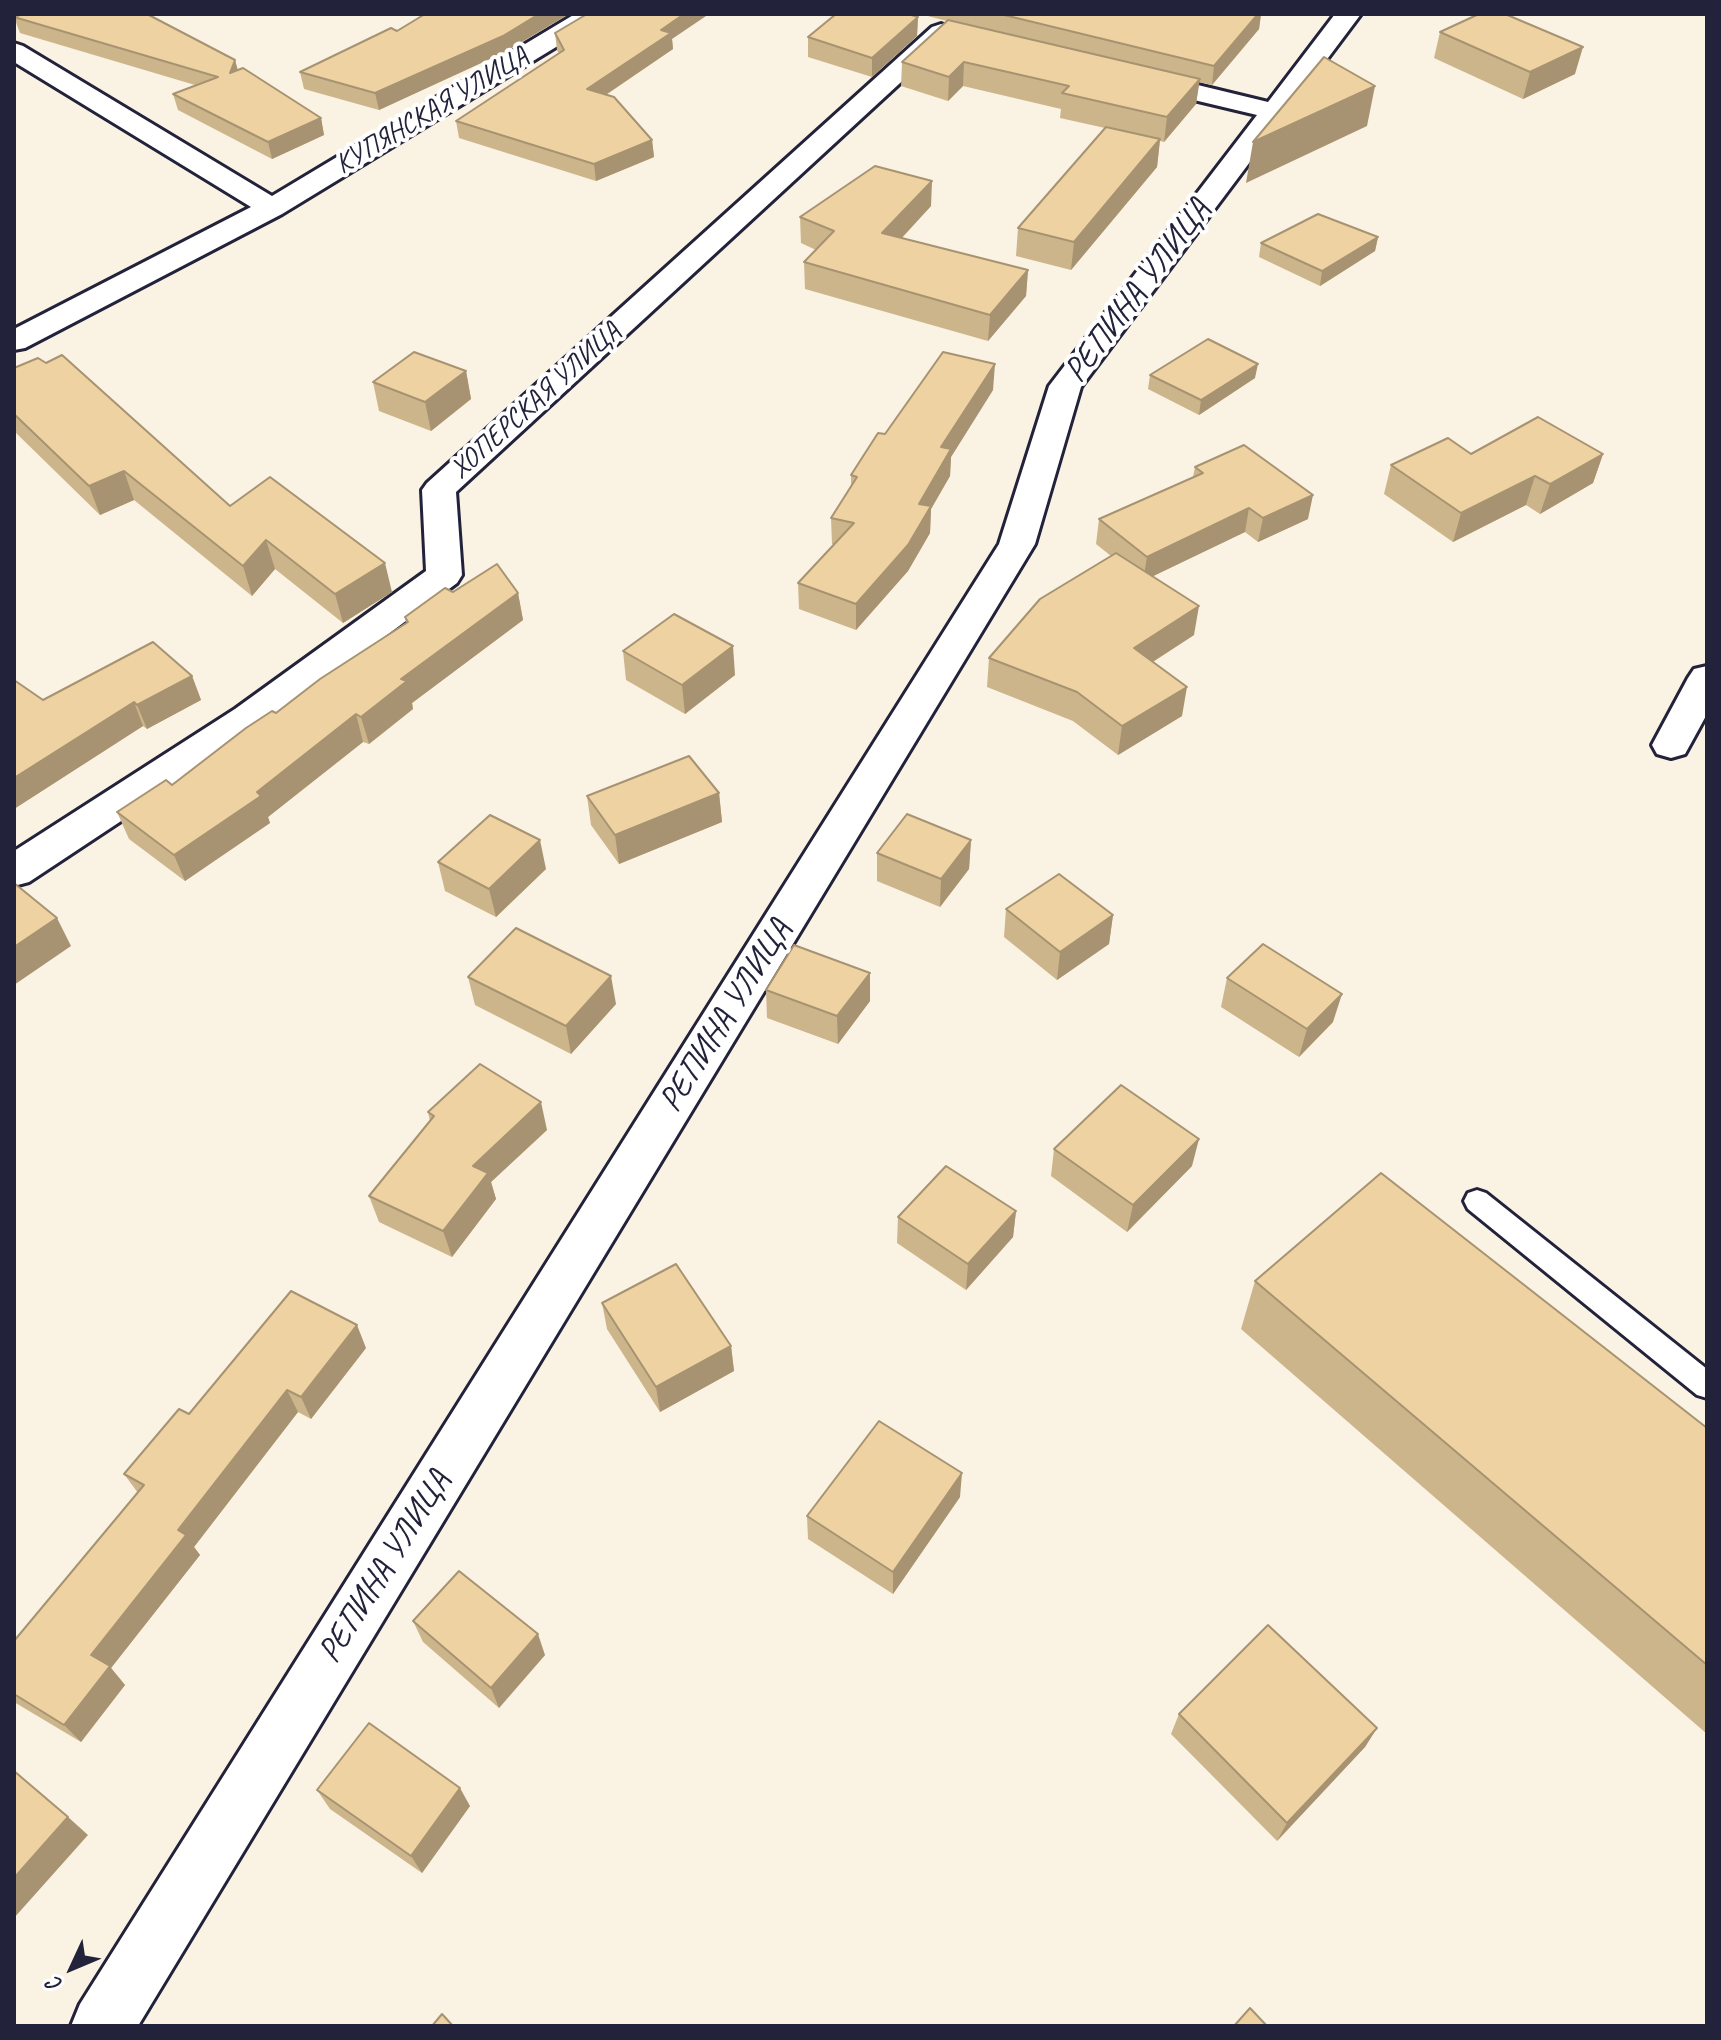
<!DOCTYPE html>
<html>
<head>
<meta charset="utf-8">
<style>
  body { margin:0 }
  #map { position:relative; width:1721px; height:2040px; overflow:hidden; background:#faf2e3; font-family:Caveat,sans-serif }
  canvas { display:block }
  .frame { position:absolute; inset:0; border:16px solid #22223b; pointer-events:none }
  .north { position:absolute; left:32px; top:1928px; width:80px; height:80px; -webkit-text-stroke:6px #fff; paint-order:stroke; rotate:226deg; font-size:22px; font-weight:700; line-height:32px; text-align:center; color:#22223b }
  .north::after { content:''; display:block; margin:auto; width:28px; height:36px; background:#22223b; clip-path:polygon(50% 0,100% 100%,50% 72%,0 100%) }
</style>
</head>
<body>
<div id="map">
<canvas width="1721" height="2040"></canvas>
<div class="frame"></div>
<div class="north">С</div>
</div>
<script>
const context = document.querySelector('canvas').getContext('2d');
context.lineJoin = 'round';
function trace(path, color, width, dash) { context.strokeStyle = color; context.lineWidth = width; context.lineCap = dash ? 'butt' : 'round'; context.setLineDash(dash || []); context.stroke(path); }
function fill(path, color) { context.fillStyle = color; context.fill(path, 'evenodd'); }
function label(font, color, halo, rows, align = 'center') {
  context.font = font + ' Caveat,sans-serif'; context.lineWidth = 8; context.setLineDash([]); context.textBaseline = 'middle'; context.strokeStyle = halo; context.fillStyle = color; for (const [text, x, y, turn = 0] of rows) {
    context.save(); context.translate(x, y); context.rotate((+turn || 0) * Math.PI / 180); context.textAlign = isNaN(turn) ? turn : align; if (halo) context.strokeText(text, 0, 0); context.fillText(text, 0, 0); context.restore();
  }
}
const service = new Path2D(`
  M1477,1190L1486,1193L1707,1369V1398L1697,1395L1468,1209L1464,1201L1468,1193Z`);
const minor = new Path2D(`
  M575,14H606L602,19L282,214L25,348L14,350V329L251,207L14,62V43L23,46L272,196Z
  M1335,14H1361L1081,387L1035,544L138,2026H71L80,2004L999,544L1049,386L1257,115L1131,85L1127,79L1131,73L1140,71L1268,102Z
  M941,24L950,27L954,32L950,37L456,492L462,575L457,583L263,727L29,882L14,886V851L235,709L426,571L422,490L427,483L932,27Z
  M1707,666V714L1685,754L1671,758L1657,754L1652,745L1688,678L1694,669Z`);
const wall = new Path2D(`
  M920,14H1261L1259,29L1212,85L1199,82L1196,104L1164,142L1160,141L1157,167L1071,270L1016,256L1018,228L1105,128L1060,118L1061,109L963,86L948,101L901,86L902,62L947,21Z
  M14,17L235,60L238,70L321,118L324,135L272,159L178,110L173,94L195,85L20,33Z
  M918,17L917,36L872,77L808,57V37Z
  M397,31L505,52L379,110L304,89L300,72Z
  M1440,32L1575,74L1523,99L1434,58Z
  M555,33L672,39L673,49L606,95L652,140L654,157L596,181L459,138L456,121L559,54L557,50Z
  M931,206L902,238L1028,270L1026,296L988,341L805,289L804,262L816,250L801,243L800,217Z
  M1378,237L1375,251L1320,286L1259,257L1261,243Z
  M14,368L230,506L392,592L343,623L275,569L252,596L134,500L100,515L14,431Z
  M466,371L471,399L431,431L379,411L373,382Z
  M1150,375L1255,378L1199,415L1148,389Z
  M993,390L951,457L950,476L931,509L930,533L908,571L856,630L799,609L798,583L834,545L832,544L831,518L851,488V475L885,434Z
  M1471,454H1603L1593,483L1540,514L1526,505L1453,542L1384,494L1391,465Z
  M1195,467L1308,519L1258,542L1245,532L1153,576L1194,635L1153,662L1182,716L1118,755L1073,721L987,687L989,658L1111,556L1096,544L1099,519L1193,477Z
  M453,592L518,593L523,620L412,703L413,709L369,744L363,742L268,817L270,823L185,881L129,839L117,812L172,785L406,623L405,617Z
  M623,651L735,675L685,714L626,680Z
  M192,676L201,700L147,729L143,726L14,809V680L43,700Z
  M719,793L722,822L619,864L591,825L587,796Z
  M971,840L969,869L940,907L877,881V853Z
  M438,862L546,869L496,917L445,891Z
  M1006,909L1113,915L1109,944L1057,980L1004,937Z
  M468,977L616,1004L571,1054L475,1005Z
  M1227,978L1333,1022L1299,1057L1221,1007Z
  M766,990L870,1001L838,1044L767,1018Z
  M428,1112L547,1130L491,1182L496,1199L452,1257L379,1222L369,1196L430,1121Z
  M1054,1149L1192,1166L1127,1232L1051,1176Z
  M1016,1211L1013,1237L966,1290L897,1243L898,1217Z
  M1255,1281L1707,1428V1734L1241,1329Z
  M602,1303L731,1346L734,1371L660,1412L607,1329Z
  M366,1348L311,1419L298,1412L194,1547L200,1555L111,1668L125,1685L81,1742L14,1702V1641L138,1493L124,1474L189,1414Z
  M960,1497L893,1594L808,1539L807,1516Z
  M413,1621L545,1655L499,1708L423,1642Z
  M1179,1714L1377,1728L1365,1747L1277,1841L1171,1734Z
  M317,1790L470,1806L422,1873L330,1809Z`);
const shadedWall = new Path2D(`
  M539,14H569L505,52L379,110L375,93Z
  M684,14H709L672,39L673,49L589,106L587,89L661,30Z
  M1258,14H1261L1259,29L1212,85L1214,66Z
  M918,17L917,36L872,77V58Z
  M1583,47L1575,74L1523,99L1530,72Z
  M235,60L239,76L230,73Z
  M964,62L963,86L948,101L949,77Z
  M1200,79L1196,104L1164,142L1167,117Z
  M1375,86L1367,126L1246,183L1253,142Z
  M321,118L324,135L272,159L268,142Z
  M1160,139L1157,167L1071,270L1074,242Z
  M652,140L654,157L596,181L594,164Z
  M932,181L931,206L882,259V233Z
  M1378,237L1375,251L1320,286L1322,271Z
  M1028,270L1026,296L988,341L990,315Z
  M995,364L993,390L951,457L950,476L931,509L930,533L908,571L856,630V604L919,504L941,447Z
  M1258,364L1255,378L1199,415L1201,400Z
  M466,371L471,399L431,431L425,402Z
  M1603,454L1593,483L1540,514L1550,484Z
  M124,471L134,500L100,515L89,486Z
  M1535,476L1526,505L1453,542L1461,513Z
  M1313,495L1308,519L1258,542L1263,518Z
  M1249,508L1245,532L1143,581L1147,557Z
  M266,540L275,569L252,596L243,566Z
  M385,563L392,592L343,623L335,594Z
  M518,593L523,620L412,703L413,709L369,744L361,717L401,679Z
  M1199,606L1194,635L1129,677L1134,648Z
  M733,646L735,675L685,714L682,685Z
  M192,676L201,700L147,729L137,705Z
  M1187,687L1182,716L1118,755L1122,726Z
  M134,702L143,726L14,809V778Z
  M356,714L363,742L268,817L270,823L185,881L174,855L257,792Z
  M719,793L722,822L619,864L615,835Z
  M540,840L546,869L496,917L489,889Z
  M971,840L969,869L940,907L941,879Z
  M1113,915L1109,944L1057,980L1060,952Z
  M57,918L71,946L14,985V947Z
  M870,973V1001L838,1044L837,1016Z
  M611,976L616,1004L571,1054L566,1026Z
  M1342,994L1333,1022L1299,1057L1307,1029Z
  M541,1102L547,1130L491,1182L496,1199L452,1257L443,1231L473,1166Z
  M1199,1139L1192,1166L1127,1232L1133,1205Z
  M1016,1211L1013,1237L966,1290L968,1264Z
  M357,1325L366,1348L311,1419L301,1397Z
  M731,1346L734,1371L660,1412L656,1387Z
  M287,1390L298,1412L194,1547L200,1555L111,1668L125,1685L81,1742L64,1725L91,1655L178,1530Z
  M962,1473L960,1497L893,1594V1572Z
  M538,1634L545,1655L499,1708L491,1688Z
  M1377,1728L1365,1747L1277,1841L1287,1823Z
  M460,1788L470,1806L422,1873L411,1856Z
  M68,1817L88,1835L14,1918V1878Z`);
const building = new Path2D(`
  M23,14H147L235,60L230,73L243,68L321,118L268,142L173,94L218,77L14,17Z
  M425,14H539L503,36L375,93L300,72L391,28L397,31Z
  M587,14H684L661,30L671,33L587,89L614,97L652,140L594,164L456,121L564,50L555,33Z
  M836,14H908L918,17L872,58L808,37Z
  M1000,14H1258L1214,66Z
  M1479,14H1505L1583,47L1530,72L1440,32Z
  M948,20L1200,79L1167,117L1062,93L1069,86L964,62L949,77L902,62Z
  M1324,57L1375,86L1253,142Z
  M1106,127L1160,139L1074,242L1018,228Z
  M875,166L932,181L882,233L1028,270L990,315L804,262L834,231L800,217Z
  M1318,214L1378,237L1322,271L1261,243Z
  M1208,339L1258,364L1201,400L1150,375Z
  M414,352L466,371L425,402L373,382Z
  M943,352L995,364L941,447L951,449L919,504L931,506L908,545L856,604L798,583L854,523L831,518L857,477L851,475L878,433L885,434Z
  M62,355L230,506L270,477L385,563L335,594L266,540L243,566L124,471L89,486L14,414V368L38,358L46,363Z
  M1538,417L1603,454L1550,484L1535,476L1461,513L1391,465L1448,438L1471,454Z
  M1244,445L1313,495L1263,518L1249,508L1147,557L1099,519L1203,473L1195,467Z
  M1116,553L1199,606L1134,648L1187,687L1122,726L1077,692L989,658L1040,599Z
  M497,564L518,593L401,679L407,681L361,717L356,714L257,792L261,796L174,855L117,812L166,780L172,785L246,728L272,711L276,713L320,679L408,622L405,617L445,588L453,592Z
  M674,614L733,646L682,685L623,651Z
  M153,642L192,676L137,705L134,702L14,778V680L43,700Z
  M689,756L719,793L615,835L587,796Z
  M907,814L971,840L941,879L877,853Z
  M490,815L540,840L489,889L438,862Z
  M1059,874L1113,915L1060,952L1006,909Z
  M14,883L57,918L14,947Z
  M516,928L611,976L566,1026L468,977Z
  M1263,944L1342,994L1307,1029L1227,978Z
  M794,945L870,973L837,1016L766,990Z
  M480,1064L541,1102L473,1166L488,1173L443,1231L369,1196L434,1116L428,1112Z
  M1121,1085L1199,1139L1133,1205L1054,1149Z
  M946,1166L1016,1211L968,1264L898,1217Z
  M1381,1173L1707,1428V1665L1255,1281Z
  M676,1264L731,1346L656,1387L602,1303Z
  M291,1291L357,1325L301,1397L287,1390L178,1530L186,1535L91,1655L110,1666L64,1725L14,1694V1641L144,1485L124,1474L179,1409L189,1414Z
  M879,1421L962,1473L893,1572L807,1516Z
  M459,1571L538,1634L491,1688L413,1621Z
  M1268,1625L1377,1728L1287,1823L1179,1714Z
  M369,1723L460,1788L411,1856L317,1790Z
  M14,1771L68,1817L14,1878Z
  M1250,2008L1267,2026H1234Z
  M442,2014L453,2026H432Z`);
const farStreetnames = [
  ["КУПЯНСКАЯ УЛИЦА",432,111,-31],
  ["ХОПЕРСКАЯ УЛИЦА",536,401,-42]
];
const streetNames = [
  ["РЕПИНА УЛИЦА",1138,291,-53],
  ["РЕПИНА УЛИЦА",726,1016,-58],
  ["РЕПИНА УЛИЦА",385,1567,-58]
];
trace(service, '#22223b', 6);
trace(minor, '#22223b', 6);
fill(service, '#fff');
fill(minor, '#fff');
fill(wall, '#cdb58b');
fill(shadedWall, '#a79371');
fill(building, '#eed2a2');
trace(building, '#a79371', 2);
label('28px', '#22223b', '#fff', farStreetnames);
label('34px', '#22223b', '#fff', streetNames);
</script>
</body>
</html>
